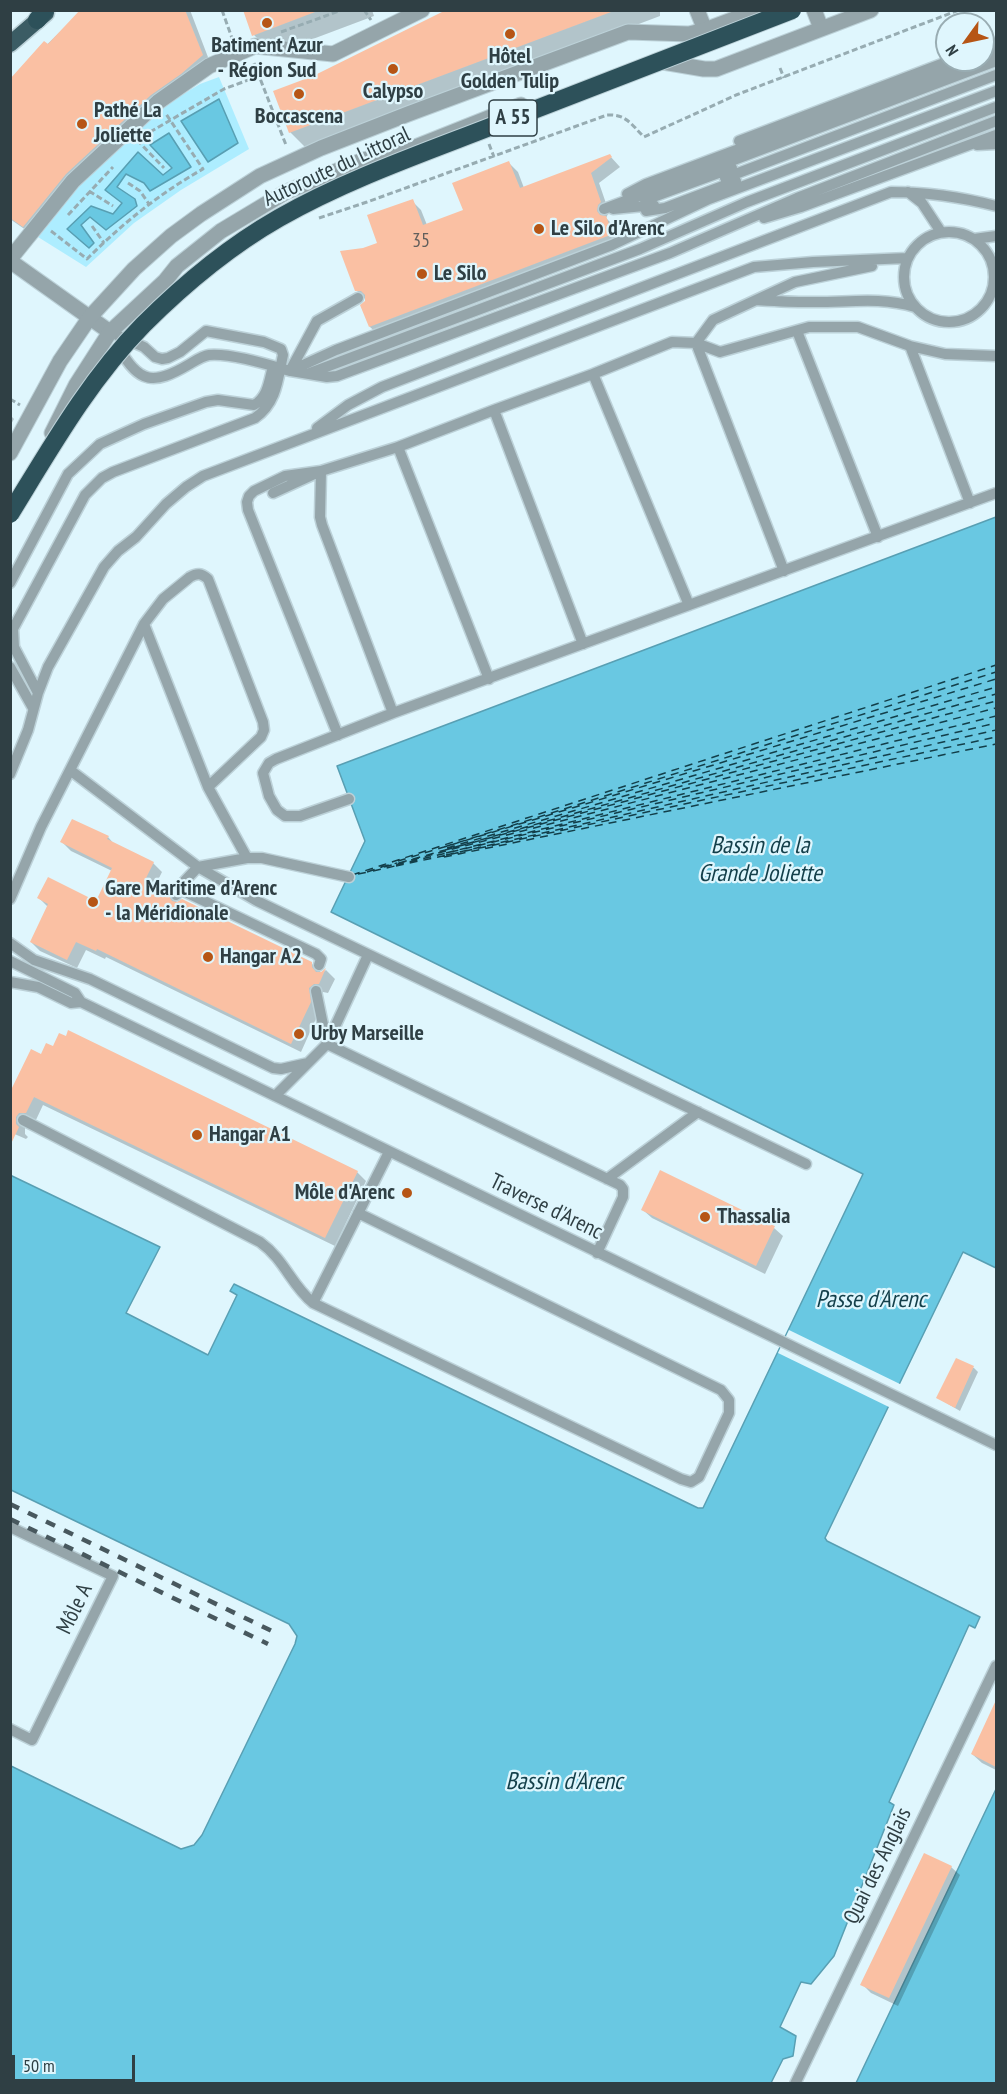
<!DOCTYPE html>
<html>
<head>
<meta charset="utf-8">
<style>
  body { margin:0 }
  #map { position:relative; width:1007px; height:2094px; overflow:hidden; background:#dff6fd; font-family:"PT Sans Narrow",sans-serif }
  canvas { display:block }
  .frame { position:absolute; inset:0; border:12px solid #2f3f44; pointer-events:none }
  .north { position:absolute; left:935px; top:12px; width:60px; height:60px; box-sizing:border-box; background:#dff6fd; border:2px solid #99adb3; border-radius:50%; rotate:237deg; font-size:16px; font-weight:700; line-height:24px; text-align:center; color:#2f3f44 }
  .north::after { content:''; display:block; margin:auto; width:21px; height:27px; background:#b65515; clip-path:polygon(50% 0,100% 100%,50% 72%,0 100%) }
  .scale { position:absolute; left:12px; top:2055px; width:123px; height:27px; box-sizing:border-box; border:3px solid #2f3f44; border-top:0; padding-left:8px; font-size:18px; line-height:21px; white-space:nowrap; color:#2f3f44; -webkit-text-stroke:4px #dff6fd; paint-order:stroke }
</style>
</head>
<body>
<div id="map">
<canvas width="1007" height="2094"></canvas>
<div class="frame"></div>
<div class="north">N</div>
<div class="scale">50 m</div>
</div>
<script>
const context = document.querySelector('canvas').getContext('2d');
context.lineJoin = 'round';
function fill(path, color) { context.fillStyle = color; context.fill(path, 'evenodd'); }
function trace(path, color, width, dash) { context.strokeStyle = color; context.lineWidth = width; context.lineCap = dash ? 'butt' : 'round'; context.setLineDash(dash || []); context.stroke(path); }
function label(font, color, halo, rows, align = 'center') {
  context.font = font + ' "PT Sans Narrow",sans-serif'; context.lineWidth = 4.5; context.setLineDash([]); context.textBaseline = 'middle'; context.strokeStyle = halo; context.fillStyle = color; for (const [text, x, y, turn = 0] of rows) {
    context.save(); context.translate(x, y); context.rotate((+turn || 0) * Math.PI / 180); context.textAlign = isNaN(turn) ? turn : align; if (halo) context.strokeText(text, 0, 0); context.fillText(text, 0, 0); context.restore();
  }
}
const green = new Path2D(`
  M219,77L249,149L181,190L134,223L86,267L38,237L79,183L162,107L200,84Z`);
const water = new Path2D(`
  M219,99L238,143L208,162L181,121Z
  M169,133L191,167L150,191L144,183L126,174L117,187L135,199L137,206L106,230L90,217L81,225L94,243L89,248L67,229L91,206L113,214L122,203L105,190L138,152L163,175L172,168L150,145Z
  M996,517V1268L963,1252L825,1538L827,1541L980,1617L975,1628L969,1625L889,1802L894,1805L834,1956L811,1984L801,1982L780,2027L796,2036L793,2056L783,2059L771,2083H11V1766L181,1849L194,1845L202,1835L295,1644L297,1636L289,1624L11,1490L10,1175L160,1247L126,1313L208,1355L237,1295L230,1291L234,1284L698,1508H703L863,1174L331,912L365,841L337,766Z
  M996,1789V2083H856Z`);
const pier = new Path2D(`
  M789,1330L902,1385L891,1408L778,1353Z`);
const shadow = new Path2D(`
  M82,10H190L211,65L75,183L33,235L10,219V81Z
  M245,10H372L374,16L273,54L254,35Z
  M450,10H660V16L307,149L290,132L313,77Z
  M610,156L620,167L599,183L609,212L606,218L615,227L621,243L380,336L370,327L362,306L366,300L356,290L363,250L379,243L412,201L421,210L427,225L465,211L509,163L518,172L524,188Z
  M10,415L14,419L10,426Z
  M108,837L115,845L153,863L162,872L155,886L168,893L178,903L311,963L322,973L326,970L335,979L328,993L323,992L318,998L319,1012L301,1052L106,957L105,959L86,950L77,968L40,951L31,942L48,907L39,898L97,903L112,871L71,851L62,842Z
  M32,1051L357,1172L366,1181L335,1246L43,1105L35,1122L25,1127V1134L28,1137L26,1139L10,1132Z
  M643,1210L774,1228L783,1236L765,1274L652,1218Z
  M956,1360L974,1368L978,1372L960,1411L938,1398Z
  M996,1704V1770L982,1763L972,1754Z
  M951,1867L960,1875L898,2006L871,1993L862,1984Z`);
const ferry = new Path2D(`
  M444,847L996,672
  M447,848L996,687
  M445,850L996,701
  M446,853L996,716
  M446,855L996,730
  M444,857L996,744
  M398,861L996,679
  M399,863L996,694
  M396,865L996,723
  M396,866L996,737
  M381,867L397,863
  M384,867L996,708
  M373,871L395,866
  M367,872L382,867
  M358,874L368,872
  M352,875L996,665`);
const building = new Path2D(`
  M80,10H185L203,55L181,74L151,95L66,174L23,227L10,218V79L44,41L48,44Z
  M243,10H315V12L252,36Z
  M446,10L611,12L289,133L273,91L313,76Z
  M610,154L612,157L591,173L601,202L598,205L597,211L600,215L606,216L613,234L369,327L360,305L365,301V295L361,291H355L340,251L363,248L377,243L367,215L413,199L423,225L463,210L452,183L509,161L520,188Z
  M72,819L109,836L107,839L154,862L145,880L169,892V896L172,901L177,902L182,899L312,962V967L316,972H321L326,968L319,984H314L309,988L311,1002L291,1044L97,949L96,951L76,942L67,960L30,942L48,904L37,898L48,877L96,901L112,868L60,842Z
  M68,1030L358,1171L325,1238L34,1097L26,1113H19L16,1117V1124L19,1127L10,1146V1092L31,1049L41,1054L46,1043L53,1046L59,1033L66,1036Z
  M660,1170L775,1226L756,1266L641,1210Z
  M956,1358L974,1366L955,1408L936,1398Z
  M996,1700V1767L971,1754Z
  M924,1853L952,1866L889,1998L860,1985Z`);
const path = new Path2D(`
  M222,10L233,41
  M364,10L371,20
  M281,32L342,10
  M491,57L493,63
  M254,63L286,145
  M780,68L784,78
  M150,132L224,89L259,76
  M137,140L164,168
  M489,144L494,157
  M128,183L140,191L149,204
  M89,191L113,206
  M68,215L113,167
  M319,218L367,202L607,115C626,114 631,124 644,137L736,95L959,10
  M92,226L104,243
  M51,231L87,259C122,224 160,193 203,169L166,114
  M10,399L20,405`);
const service = new Path2D(`
  M983,48L996,43
  M983,57L996,52
  M739,141L952,60
  M977,145L996,144
  M725,178L996,75
  M908,192L922,203L941,232
  M627,194L646,184L976,60
  M645,200L732,168
  M604,209L996,61
  M613,209L654,205
  M646,211L665,208L736,181
  M764,218L801,207L996,135
  M904 277a45 45 0 1 1 90 0a45 45 0 1 1-90 0Z
  M974,239L996,236
  M872,266L795,282L756,300C774,301 791,302 808,302C846,303 878,296 915,307
  M797,331L878,537
  M696,343L720,352L809,327H858L910,346L945,354L996,356
  M696,343L784,571
  M910,346L970,503
  M119,348C139,384 154,385 188,365C195,361 202,356 209,355C231,353 269,365 290,371L317,321L358,298
  M290,371L336,350L612,245L709,199L996,91
  M291,371L327,377L337,376L670,253L797,198L996,121
  M310,373L640,249L747,202L996,107
  M593,374L689,605
  M494,410L583,644
  M317,428L348,405L382,387L891,192C927,192 961,197 996,206
  M398,447L489,679
  M273,493L321,471L320,517L322,525L393,713
  M10,583L68,474L100,444L144,424L206,402L218,400L254,405C268,397 269,381 273,366
  M144,624L208,787
  M10,667L33,708
  M38,693L14,647L13,629L85,495L102,478L113,472L255,418C277,403 278,378 283,355L281,349L264,342L206,331L180,352L168,358L162,359L155,357L144,347L110,332
  M338,735L248,510L247,502L249,496L254,491L285,476L321,471L398,447L494,410L593,374L672,342L696,343L713,320L756,300
  M70,770L144,624L163,599L190,577C197,573 201,573 208,579L263,722L264,730L261,737L208,787L247,858
  M10,774L28,730L38,693L48,667L104,567L118,551L136,537L166,504L186,487L203,476L754,267L813,262L908,258
  M349,799L300,816H285L277,810L269,796L263,773L269,763L276,759L393,713L996,493
  M179,889L316,954L321,959L319,965
  M176,895L181,885L198,867L257,901L806,1164
  M10,899L41,827L70,770L198,867L247,858H262L349,877
  M10,943L34,960L90,979L273,1068L281,1069L308,1063
  M10,961L75,993L81,1002L71,1003L38,987L10,982
  M316,991L327,1044L620,1185L623,1189V1197L597,1253
  M81,1002L996,1445
  M275,1096L327,1044L368,955
  M23,1120L260,1242C285,1260 291,1285 313,1303L681,1479L691,1482L699,1477L729,1413V1400L721,1390L358,1213
  M607,1179L698,1112
  M313,1303L389,1152
  M10,1527L113,1576L32,1740L10,1729
  M795,2084L996,1666`);
const pedestrian = new Path2D(`
  M697,10L705,30
  M10,259L73,181L158,102L209,66L255,46L333,54L422,10`);
const minor = new Path2D(`
  M814,10L821,28
  M10,261L110,332`);
const tertiary = new Path2D(`
  M657,61L704,69H716L871,10
  M52,433L76,385L110,332L165,281L177,266L221,231L286,192L363,160L387,156L408,150L521,105
  M10,453L60,361L90,317L134,269L171,236L201,214L260,176L321,148L408,114L628,32L689,34L705,30L758,10`);
const trunk = new Path2D(`
  M10,44L46,13`);
const motorway = new Path2D(`
  M37,20L45,10`);
const rail = new Path2D(`
  M10,1504L278,1634
  M10,1519L268,1644`);
const motorwayBridge = new Path2D(`
  M10,514C50,449 89,380 143,325C183,285 230,246 279,218C353,176 435,149 513,118C606,82 699,46 792,10`);
const markers = [
  [267,23,6,"#b65515"],
  [510,34,6,"#b65515"],
  [393,69,6,"#b65515"],
  [299,94,6,"#b65515"],
  [82,124,6,"#b65515"],
  [539,229,6,"#b65515"],
  [422,274,6,"#b65515"],
  [93,902,6,"#b65515"],
  [208,957,6,"#b65515"],
  [299,1034,6,"#b65515"],
  [197,1135,6,"#b65515"],
  [407,1193,6,"#b65515"],
  [705,1217,6,"#b65515"]
];
const numberNames = [
  ["35",421,241]
];
const shields = [
  [513,118,48]
];
const shieldNames = [
  ["A 55",513,118]
];
const poiNames = [
  ["Batiment Azur",267,46,"center"],
  ["- Région Sud",267,71,"center"],
  ["Hôtel",510,57,"center"],
  ["Golden Tulip",510,82,"center"],
  ["Calypso",393,92,"center"],
  ["Pathé La",94,111],
  ["Joliette",94,136],
  ["Boccascena",299,117,"center"],
  ["Le Silo d'Arenc",551,229],
  ["Le Silo",434,274],
  ["Gare Maritime d'Arenc",105,889],
  ["- la Méridionale",105,914],
  ["Hangar A2",220,957],
  ["Urby Marseille",311,1034],
  ["Hangar A1",209,1135],
  ["Môle d'Arenc",395,1193,"right"],
  ["Thassalia",717,1217]
];
const streetNames = [
  ["Autoroute du Littoral",337,167,-25],
  ["Traverse d'Arenc",546,1207,26],
  ["Môle A",75,1609,-64],
  ["Quai des Anglais",878,1866,-64]
];
const waterNames = [
  ["Bassin de la",760,846],
  ["Grande Joliette",760,874],
  ["Passe d'Arenc",871,1300],
  ["Bassin d'Arenc",564,1782]
];
fill(green, '#adedff');
fill(water, '#69c8e2');
trace(water, '#589fb3', 1.5);
fill(pier, '#dff6fd');
fill(shadow, '#0003');
trace(ferry, '#133f4a', 1.5, [8, 6]);
fill(building, '#fac0a3');
trace(service, '#bcd1d8', 13);
trace(pedestrian, '#bcd1d8', 17);
trace(minor, '#bcd1d8', 17);
trace(tertiary, '#bcd1d8', 17);
trace(trunk, '#bcd1d8', 19);
trace(motorway, '#bcd1d8', 20);
trace(path, '#97acb2', 3, [6, 3]);
trace(service, '#95a5aa', 10);
trace(pedestrian, '#95a5aa', 15);
trace(minor, '#95a5aa', 15);
trace(tertiary, '#95a5aa', 15);
trace(trunk, '#3b5c64', 16);
trace(motorway, '#2d515a', 18);
trace(rail, '#48585e', 4.5, [10, 10]);
trace(motorwayBridge, '#bcd1d8', 20, []);
trace(motorwayBridge, '#2d515a', 18);
for (const [x, y, r, color] of markers) { const dot = new Path2D(); dot.arc(x, y, r, 0, 2 * Math.PI); context.fillStyle = color; context.fill(dot); trace(dot, '#dff6fd', 2); }
label('20px', '#625f5c', null, numberNames);
for (const [x, y, w] of shields) { const box = new Path2D(); box.roundRect(x - w / 2, y - 18, w, 36, 4.5); context.fillStyle = '#dff6fd'; context.fill(box); trace(box, '#2f3f44', 1.5); }
label('bold 21px', '#2f3f44', null, shieldNames);
label('bold 22px', '#2f3f44', '#dff6fd', poiNames, 'left');
label('22px', '#2f3f44', '#dff6fd', streetNames);
label('italic 24px', '#133f4a', '#dff6fd', waterNames);
</script>
</body>
</html>
